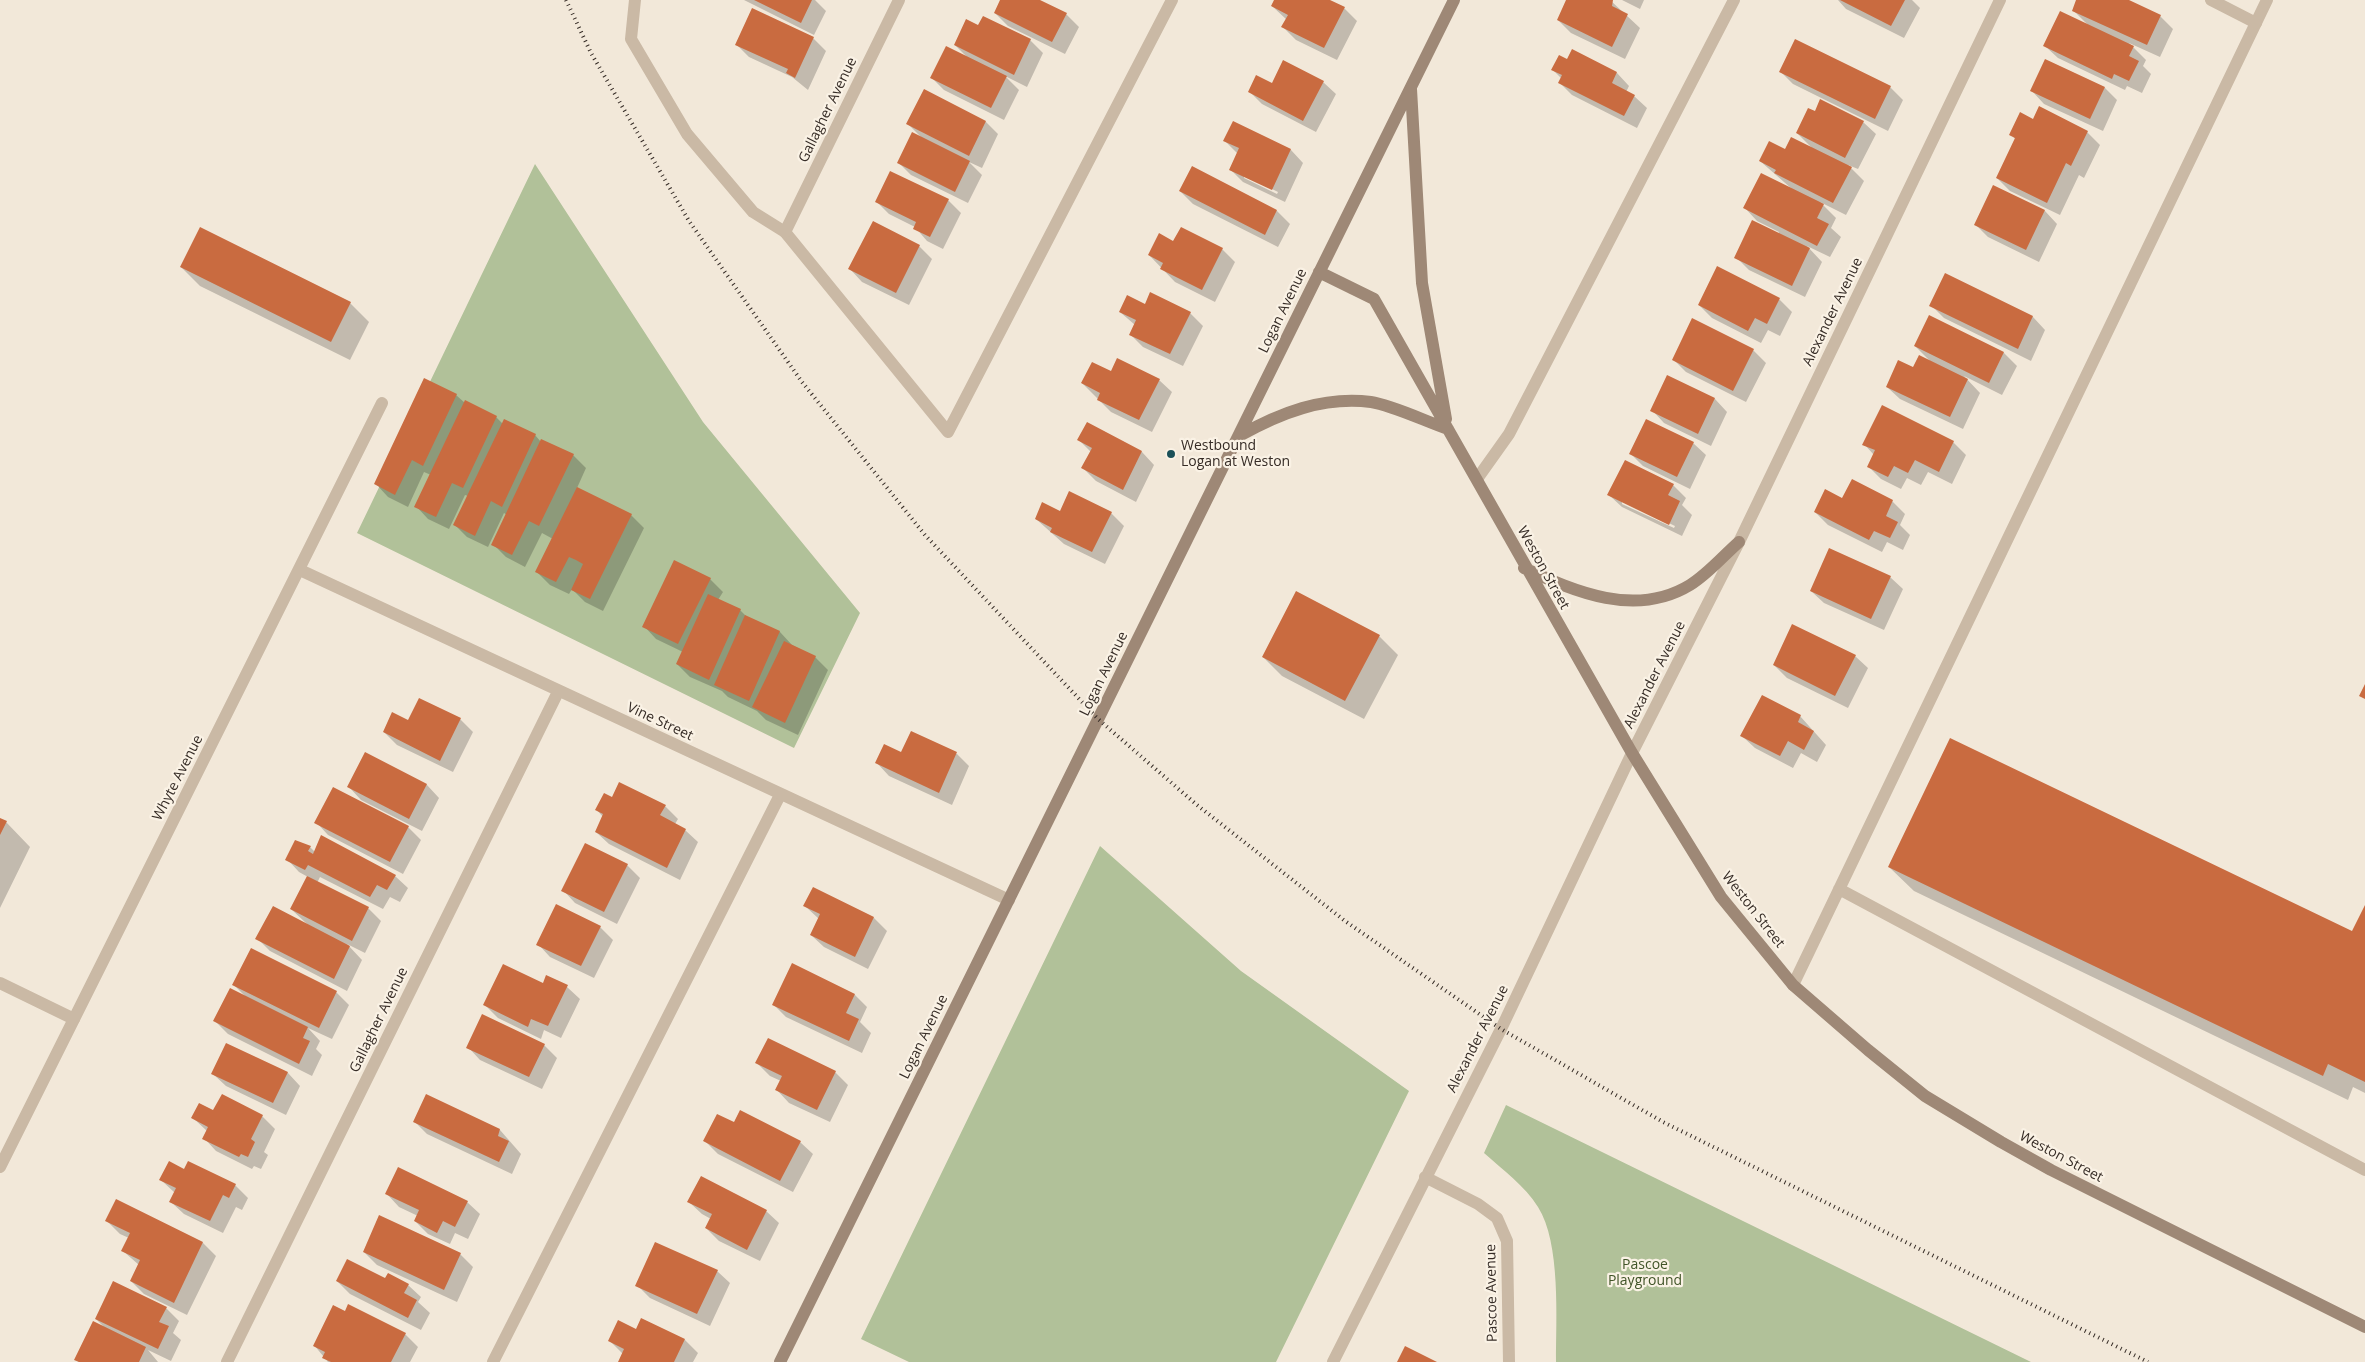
<!DOCTYPE html>
<html>
<head>
<meta charset="utf-8">
<style>
  body { margin:0 }
  canvas { display:block; background:#f2e8d9 }
</style>
</head>
<body>
<canvas width="2365" height="1362"></canvas>
<script>
const context = document.querySelector('canvas').getContext('2d');
context.lineJoin = 'round';
function fill(path, color) { context.fillStyle = color; context.fill(path, 'evenodd'); }
function trace(path, color, width, dash) { context.strokeStyle = color; context.lineWidth = width; context.lineCap = dash ? 'butt' : 'round'; context.setLineDash(dash || []); context.stroke(path); }
function label(font, color, halo, rows, align = 'center') {
  context.font = font + ' "Open Sans",sans-serif'; context.lineWidth = 4.5; context.setLineDash([]); context.textBaseline = 'middle'; context.strokeStyle = halo; context.fillStyle = color; for (const [text, x, y, turn = 0] of rows) {
    context.save(); context.translate(x, y); context.rotate((+turn || 0) * Math.PI / 180); context.textAlign = isNaN(turn) ? turn : align; if (halo) context.strokeText(text, 0, 0); context.fillText(text, 0, 0); context.restore();
  }
}
const green = new Path2D(`
  M535,164L703,422L860,613L794,748L357,533Z
  M1100,846L1241,971L1409,1091L1276,1362H909L861,1339Z
  M1506,1105L2031,1362H1556C1556,1320 1561,1243 1538,1207C1525,1186 1503,1170 1484,1153Z`);
const shadow = new Path2D(`
  M744,0H815L826,11L814,35Z
  M1001,0H1037L1066,14L1079,27L1065,54L1008,26L995,13Z
  M1275,0H1328L1344,8L1357,21L1337,60L1296,40L1283,27L1287,20L1272,6Z
  M1568,0H1610L1640,28L1625,59L1571,33L1558,20Z
  M1622,0H1644L1640,9Z
  M1838,0H1912L1920,8L1904,38L1846,9Z
  M2078,0H2126L2160,16L2173,29L2160,57L2129,43L2146,60L2143,66L2151,74L2142,93L2127,86L2125,90L2058,58L2045,46L2088,25L2073,10Z
  M984,17L1030,40L1043,53L1027,87L1005,76L1019,90L1004,120L944,90L931,77L969,59L955,45L978,27Z
  M813,38L826,51L808,90L792,77L749,57L736,44Z
  M1568,61L1617,73L1629,86L1626,92L1634,96L1647,108L1637,128L1572,95L1560,83L1562,79L1552,69Z
  M1780,71L1890,87L1903,100L1888,131L1793,84Z
  M1323,82L1336,94L1316,132L1262,104L1249,91L1272,84Z
  M2105,88L2117,100L2103,131L2044,104L2032,91Z
  M924,91L986,122L998,134L982,168L969,162L982,175L968,203L911,175L898,162L921,137L908,124Z
  M1815,112L1863,122L1876,134L1858,169L1848,165L1864,181L1846,215L1820,202L1836,218L1831,228L1841,237L1830,257L1807,246L1822,262L1805,297L1749,270L1736,257L1778,234L1779,232L1757,221L1745,208L1792,189L1760,161L1786,151L1812,148L1797,133Z
  M2033,120L2087,132L2100,145L2084,178L2079,175L2060,215L2010,191L1997,178L2016,140L2011,134Z
  M1233,123L1291,150L1303,163L1285,202L1243,182L1230,169L1238,154L1224,140ZM1244,175L1278,192L1277,194L1244,178Z
  M1192,168L1277,211L1290,224L1278,247L1193,204L1180,191Z
  M1994,187L2045,211L2057,224L2039,262L1988,237L1976,225Z
  M948,200L961,213L943,249L927,241L915,227L889,214L877,202Z
  M1174,243L1222,249L1235,262L1215,302L1175,282L1149,255Z
  M919,246L932,259L909,305L862,282L850,269Z
  M181,267L350,303L369,322L350,360L200,286Z
  M1946,275L2033,317L2045,330L2031,361L1944,318L1931,305Z
  M1779,299L1792,312L1780,336L1768,330L1761,343L1712,318L1699,305Z
  M1146,306L1190,313L1203,326L1183,366L1143,347L1130,334L1135,325L1120,312Z
  M1929,317L2004,353L2017,366L2002,395L1964,376L1980,393L1963,429L1900,399L1887,387L1914,368L1931,362L1915,346Z
  M1753,350L1766,363L1746,402L1686,372L1673,359Z
  M1668,377L1715,399L1727,412L1711,446L1664,423L1652,410Z
  M1159,380L1172,392L1152,432L1111,412L1082,383Z
  M456,395L465,403L496,417L503,424L535,435L541,442L573,455L586,468L577,488L631,515L644,528L603,611L585,602L572,589L569,594L550,585L537,572L553,539L542,533L525,567L506,557L493,544L507,515L504,513L488,547L467,537L455,525L468,496L465,495L449,529L428,519L416,506L431,475L424,472L408,507L388,497L376,484Z
  M1087,424L1142,452L1154,465L1136,502L1096,481L1083,468L1091,452L1079,440Z
  M1953,442L1966,455L1952,484L1928,472L1921,485L1907,478L1901,489L1881,479L1868,466L1874,455L1864,444Z
  M1693,443L1706,455L1690,489L1643,466L1631,454Z
  M1673,485L1686,498L1682,505L1692,515L1682,536L1622,507L1609,495ZM1622,501L1675,526L1674,528L1622,504Z
  M1843,499L1892,501L1905,514L1900,525L1910,535L1903,550L1887,542L1882,552L1828,525L1815,512Z
  M1061,513H1111L1124,526L1105,564L1064,544L1036,519Z
  M1890,577L1903,589L1884,630L1824,603L1811,591Z
  M710,579L723,592L718,600L740,610L747,617L780,632L792,645L815,657L828,670L798,735L766,720L757,711L728,697L722,691L690,677L677,664L683,652L656,639L644,626Z
  M1379,636L1398,655L1364,719L1282,676L1263,657Z
  M1855,656L1868,668L1848,708L1787,678L1774,665Z
  M1800,716L1826,745L1817,762L1801,753L1793,768L1755,748L1742,736Z
  M460,719L473,732L453,772L397,745L384,732L409,721Z
  M911,732L957,754L969,766L952,805L889,776L877,763L901,754Z
  M365,754L427,785L439,798L422,831L361,800L349,787Z
  M612,799L665,806L678,819L675,824L685,830L698,842L680,880L609,844L596,832L603,817L597,810Z
  M0,820L6,822L30,847L0,908Z
  M316,822L408,827L421,840L403,874L328,835Z
  M586,844L627,865L640,878L617,924L575,903L563,890Z
  M310,847L315,852L395,876L408,888L400,902L390,897L383,909L320,877L317,883L368,908L381,921L365,953L347,944L362,960L347,991L270,951L257,938L307,924L291,909L308,877L299,872L287,859Z
  M1889,867L2353,933L2365,908V1093L2353,1087L2348,1100L1914,891Z
  M813,889L874,918L887,931L868,969L824,947L811,935L819,919L805,906Z
  M600,927L613,940L594,978L550,957L538,944Z
  M234,985L336,992L349,1005L332,1039L308,1028L320,1041L316,1049L322,1055L312,1076L228,1034L215,1021L246,997Z
  M543,985L567,987L580,999L561,1038L544,1030L541,1039L498,1018L485,1005Z
  M855,995L867,1007L860,1022L871,1033L862,1053L786,1017L773,1004Z
  M226,1045L288,1073L300,1086L286,1115L226,1086L213,1074Z
  M544,1045L557,1058L542,1089L480,1060L468,1047Z
  M757,1063L835,1072L848,1085L830,1122L789,1103L777,1090L781,1081L770,1076Z
  M214,1112L262,1116L275,1129L264,1152L268,1155L261,1169L254,1166L252,1169L216,1151L204,1138L207,1131L192,1117Z
  M414,1121L500,1130L521,1154L512,1174L427,1134Z
  M734,1124L800,1142L813,1154L793,1192L718,1154L705,1141Z
  M184,1170L235,1185L248,1198L242,1210L236,1207L223,1233L184,1214L171,1202L175,1193L161,1180Z
  M387,1194L467,1202L480,1214L468,1239L455,1233L450,1244L428,1234L415,1221L418,1216L399,1207Z
  M116,1201L203,1243L216,1256L187,1315L144,1294L131,1281L139,1265L123,1251L129,1238L120,1234L107,1221Z
  M689,1202L766,1211L779,1223L760,1261L719,1241L706,1228L711,1219L702,1214Z
  M364,1252L460,1254L473,1267L457,1302L377,1265Z
  M717,1271L730,1283L710,1326L650,1298L637,1285Z
  M386,1280L408,1285L421,1297L418,1302L430,1313L421,1330L350,1294L337,1281Z
  M166,1308L179,1321L173,1333L181,1340L171,1361L148,1350L158,1362H79L76,1359L106,1329L96,1319Z
  M642,1319L685,1340L698,1353L693,1362H620L623,1354L610,1341L637,1331Z
  M405,1334L418,1347L410,1362H328L314,1345Z`);
const building = new Path2D(`
  M754,0H812L801,23Z
  M1000,0H1040L1067,13L1052,42L994,13Z
  M1274,0H1330L1345,7L1324,48L1281,27L1288,15L1271,6Z
  M1566,0H1613L1612,6L1628,14L1612,47L1557,20Z
  M1840,0H1905L1891,26Z
  M2076,0H2129L2161,15L2147,45L2072,11Z
  M752,8L814,37L795,78L786,73L788,69L735,45Z
  M2060,11L2134,46L2129,56L2139,61L2129,81L2114,74L2112,79L2043,46Z
  M983,16L1031,39L1014,75L954,45L966,19L978,25Z
  M1795,39L1891,86L1875,119L1779,72Z
  M946,46L1007,76L991,108L930,78Z
  M1572,49L1617,72L1612,83L1635,95L1624,116L1558,83L1562,75L1551,70L1559,55L1567,59Z
  M2045,59L2105,87L2090,119L2030,91Z
  M1283,60L1324,81L1303,121L1248,92L1256,75L1272,83Z
  M924,89L986,121L969,156L906,124Z
  M1820,99L1864,121L1845,158L1796,133L1808,108L1815,111Z
  M2039,106L2088,131L2071,166L2066,163L2047,203L1996,178L2015,138L2021,141L2009,135L2020,112L2033,119Z
  M1233,121L1291,149L1272,190L1229,170L1239,148L1223,141Z
  M912,132L970,161L955,192L897,163Z
  M1791,137L1852,167L1833,203L1774,173L1776,170L1759,161L1769,141L1785,149Z
  M1192,166L1277,210L1265,235L1179,191Z
  M890,171L949,199L930,237L913,229L916,222L875,202Z
  M1761,173L1824,204L1817,218L1829,224L1817,246L1743,208Z
  M1993,185L2045,210L2026,250L1974,225Z
  M1752,220L1810,248L1792,286L1734,258Z
  M873,221L920,245L896,293L848,269Z
  M200,227L351,302L331,342L180,267Z
  M1181,227L1223,248L1202,290L1160,269L1163,263L1148,255L1159,233L1173,241Z
  M1717,266L1780,298L1767,324L1755,318L1748,331L1698,305Z
  M1945,273L2033,316L2018,349L1929,306Z
  M1150,292L1191,312L1170,354L1129,335L1136,320L1119,312L1127,295L1145,304Z
  M1929,315L2004,352L1989,383L1914,346Z
  M1692,318L1754,349L1733,391L1672,360Z
  M1919,355L1968,379L1950,417L1886,387L1898,360L1913,367Z
  M1117,358L1160,379L1139,420L1097,400L1100,393L1081,383L1092,362L1111,371Z
  M1667,375L1715,398L1698,434L1650,411Z
  M424,378L457,394L423,466L412,460L395,495L374,484Z
  M465,400L497,416L463,488L452,483L436,517L414,507Z
  M1882,405L1954,441L1939,472L1915,460L1908,473L1894,466L1888,477L1867,467L1875,450L1862,445Z
  M504,419L536,434L502,507L491,501L475,536L453,525Z
  M1646,419L1694,442L1677,477L1629,454Z
  M1087,422L1142,451L1123,490L1081,468L1092,448L1077,440Z
  M541,439L574,454L539,526L529,521L512,555L491,545Z
  M1625,460L1674,484L1668,495L1680,501L1669,525L1607,495Z
  M1852,479L1893,500L1886,516L1898,522L1890,538L1874,531L1869,540L1814,512L1825,489L1842,498Z
  M577,487L632,514L590,599L571,590L583,564L576,560L569,557L556,582L535,572Z
  M1069,491L1112,512L1092,552L1050,532L1052,528L1035,519L1042,502L1060,511Z
  M1829,548L1891,576L1871,619L1810,591Z
  M674,560L711,578L678,644L642,627Z
  M1296,591L1380,635L1345,701L1262,657Z
  M708,594L741,609L709,680L676,664Z
  M745,615L780,631L749,701L714,685Z
  M1792,624L1856,655L1835,696L1773,665Z
  M784,641L816,656L785,723L752,707Z
  M2365,684V699L2359,696Z
  M1762,695L1801,715L1798,722L1814,731L1804,750L1788,741L1780,756L1740,736Z
  M419,698L461,718L440,761L383,732L392,712L408,720Z
  M911,731L957,752L939,793L875,763L884,744L901,752Z
  M1950,738L2352,931L2365,905V1082L2328,1064L2323,1076L1888,867Z
  M365,752L427,784L409,819L347,787Z
  M619,782L666,805L660,815L686,829L667,868L595,832L603,814L595,810L604,793L612,797Z
  M333,787L409,826L390,862L314,823Z
  M0,818L7,821L0,835Z
  M321,835L396,875L387,890L377,885L370,897L308,865L305,870L285,860L295,840L311,846L308,851L313,854Z
  M585,843L628,864L604,912L561,891Z
  M307,876L369,907L352,941L290,909Z
  M813,887L874,917L855,957L810,935L820,914L803,906Z
  M556,904L601,926L581,966L536,945Z
  M273,906L350,946L334,979L255,939Z
  M251,948L337,991L319,1028L232,985Z
  M792,963L855,994L846,1013L859,1019L849,1041L772,1005Z
  M503,964L543,983L546,975L568,985L548,1026L531,1019L528,1027L483,1005Z
  M230,988L308,1027L303,1038L310,1041L299,1064L213,1021Z
  M482,1014L545,1044L529,1077L466,1048Z
  M768,1038L836,1071L817,1110L775,1090L782,1076L755,1063Z
  M226,1043L288,1072L273,1103L211,1074Z
  M222,1094L263,1115L251,1139L255,1142L248,1157L241,1154L239,1157L202,1139L208,1127L191,1118L199,1103L213,1110Z
  M426,1094L500,1129L498,1136L509,1141L499,1162L413,1122Z
  M740,1110L801,1141L780,1181L703,1141L717,1114L734,1122Z
  M169,1161L184,1169L188,1161L236,1184L229,1198L223,1195L210,1221L169,1202L176,1188L159,1180Z
  M398,1167L468,1201L455,1227L443,1221L437,1233L414,1221L419,1210L385,1194Z
  M701,1176L767,1210L747,1250L705,1228L712,1214L687,1202Z
  M116,1199L203,1242L174,1303L130,1281L140,1260L121,1251L130,1233L105,1221Z
  M379,1215L461,1253L444,1290L363,1252Z
  M655,1242L718,1270L697,1314L635,1286Z
  M347,1259L385,1278L388,1273L409,1284L404,1293L417,1300L408,1318L336,1281Z
  M113,1281L167,1307L159,1322L169,1326L158,1349L95,1319Z
  M348,1304L406,1333L391,1362H331L322,1358L325,1352L313,1346L333,1305L345,1311Z
  M641,1318L685,1339L674,1362H618L624,1349L608,1341L618,1320L636,1329Z
  M93,1321L146,1347L139,1362H79L74,1360Z
  M1405,1346L1437,1362H1397Z`);
const lane = new Path2D(`
  M635,0L631,39L687,134L753,212L785,232L948,432L1172,0
  M1477,479L1509,434L1734,0
  M1839,889L2365,1170
  M0,983L74,1019
  M1793,985L2267,0
  M493,1362L780,795`);
const street = new Path2D(`
  M2211,0L2256,23
  M785,232L899,0
  M300,570L1009,900
  M0,1167L382,403
  M1425,1177L1478,1204L1497,1218L1507,1241L1509,1362
  M227,1362L558,692
  M1333,1362L1501,1029L1632,753L1739,542L2000,0`);
const secondary = new Path2D(`
  M1411,89L1422,283L1446,419
  M1319,272L1374,299L1632,753L1721,897L1793,985L1868,1050L1925,1096L2001,1142L2051,1170L2365,1327
  M1239,436C1280,413 1323,396 1371,402C1392,405 1427,422 1448,429
  M1524,568C1575,592 1636,618 1690,585C1708,574 1724,555 1739,542
  M780,1362L1454,0`);
const rail = new Path2D(`
  M566,0L591,53L689,221L802,382L925,535L1098,719L1197,805L1345,921L1501,1029L1663,1122L2148,1362`);
const markers = [
  [1171,454,5,"#1b5058"]
];
const streetNames = [
  ["Gallagher Avenue",828,110,-64],
  ["Logan Avenue",1283,311,-64],
  ["Alexander Avenue",1833,312,-64],
  ["Weston Street",1543,568,61],
  ["Logan Avenue",1104,674,-64],
  ["Alexander Avenue",1655,675,-63],
  ["Vine Street",660,722,25],
  ["Whyte Avenue",178,778,-63],
  ["Weston Street",1753,910,52],
  ["Gallagher Avenue",379,1020,-64],
  ["Logan Avenue",924,1037,-64],
  ["Alexander Avenue",1478,1039,-63],
  ["Weston Street",2061,1157,28],
  ["Pascoe Avenue",1492,1293,-91]
];
const poiNames = [
  ["Westbound",1181,446],
  ["Logan at Weston",1181,462]
];
const parkNames = [
  ["Pascoe",1645,1265],
  ["Playground",1645,1281]
];
fill(green, '#b1c199');
fill(shadow, '#0003');
fill(building, '#c96b40');
trace(lane, '#cab9a5', 12);
trace(street, '#cab9a5', 12);
trace(secondary, '#9e8876', 12);
trace(rail, '#362c26', 4, [1, 4]);
for (const [x, y, r, color] of markers) { const dot = new Path2D(); dot.arc(x, y, r, 0, 2 * Math.PI); context.fillStyle = color; context.fill(dot); trace(dot, '#faf2e5', 2); }
label('14px', '#362c26', '#faf2e5', streetNames);
label('14px', '#362c26', '#faf2e5', poiNames, 'left');
label('14px', '#425529', '#faf2e5', parkNames);
</script>
</body>
</html>
